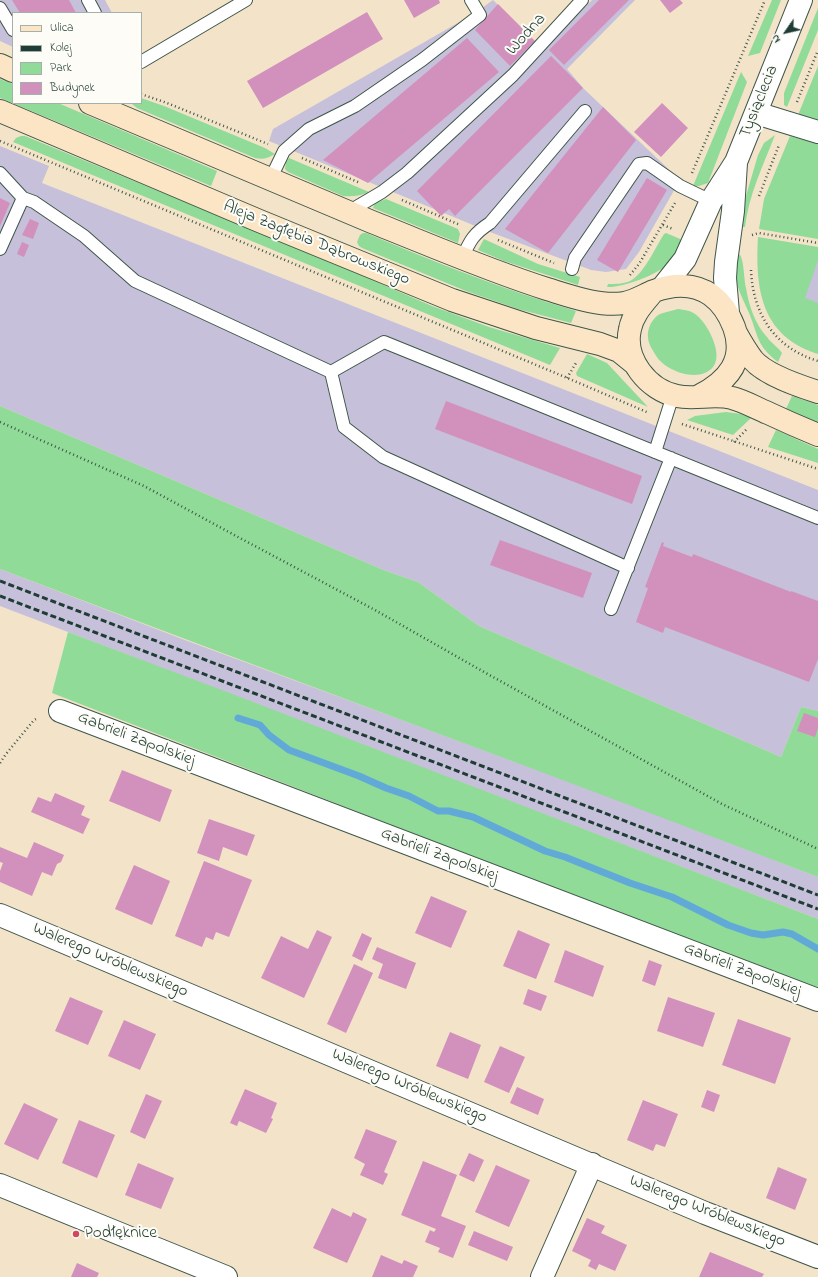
<!DOCTYPE html>
<html>
<head>
<meta charset="utf-8">
<style>
  body { margin:0 }
  #map { position:relative; width:818px; height:1277px; overflow:hidden; background:#f3e3c9; font-family:"Indie Flower",sans-serif }
  canvas { display:block }
  .legend { position:absolute; left:12px; top:12px; width:130px; height:92px; box-sizing:border-box; background:#fdfcf7; border:1px solid #a4b0a9; margin:0; padding:5px 7px; list-style:none; font-size:12px; color:#1f3d34 }
  .legend li { display:flex; align-items:center; gap:8px; height:20px }
  .legend b { width:20px; border:1px solid #a4b0a9 }
  .north { position:absolute; left:766px; top:12px; width:40px; height:40px; -webkit-text-stroke:3px #fdfcf7; paint-order:stroke; rotate:236deg; font-size:11px; font-weight:700; line-height:16px; text-align:center; color:#1f3d34 }
  .north::after { content:''; display:block; margin:auto; width:14px; height:18px; background:#1f3d34; clip-path:polygon(50% 0,100% 100%,50% 72%,0 100%) }
</style>
</head>
<body>
<div id="map">
<canvas width="818" height="1277"></canvas>
<ul class="legend">
<li><b style="height:5px;background:#fce5c4"></b>Ulica</li>
<li><b style="height:5px;background:#1f3d34"></b>Kolej</li>
<li><b style="height:11px;background:#90db97"></b>Park</li>
<li><b style="height:11px;background:#d290bd"></b>Budynek</li>
</ul>
<div class="north">N</div>
</div>
<script>
const context = document.querySelector('canvas').getContext('2d');
context.lineJoin = 'round';
function fill(path, color) { context.fillStyle = color; context.fill(path, 'evenodd'); }
function trace(path, color, width, dash) { context.strokeStyle = color; context.lineWidth = width; context.lineCap = dash ? 'butt' : 'round'; context.setLineDash(dash || []); context.stroke(path); }
function label(font, color, halo, rows, align = 'center') {
  context.font = font + ' "Indie Flower",sans-serif'; context.lineWidth = 4; context.setLineDash([]); context.textBaseline = 'middle'; context.strokeStyle = halo; context.fillStyle = color; for (const [text, x, y, turn = 0] of rows) {
    context.save(); context.translate(x, y); context.rotate((+turn || 0) * Math.PI / 180); context.textAlign = isNaN(turn) ? turn : align; if (halo) context.strokeText(text, 0, 0); context.fillText(text, 0, 0); context.restore();
  }
}
const industrial = new Path2D(`
  M0,0H105L112,13H13V47L0,41Z
  M493,0L543,50L592,0H635L567,69L583,88L680,180L639,252L626,269L606,272L591,270L490,232L269,141L273,129L475,13Z
  M0,146L49,166L42,183L818,490V711L801,707L781,757L479,626L418,582L386,571L0,406Z
  M818,255V313L798,306Z
  M0,569L185,640L643,809L818,877V919L0,606Z`);
const green = new Path2D(`
  M772,0H781L760,53L748,56Z
  M818,8V30L787,107L784,105V93Z
  M818,66V121L798,115Z
  M741,72L747,82L708,183L699,186H693Z
  M0,79L13,84V103H58L217,171L211,186L0,98Z
  M141,98L164,106L265,148L275,154C268,158 263,160 255,158L137,108L132,104V103H141Z
  M775,135C763,166 749,194 745,227H739L746,196L758,155L764,143Z
  M21,136H25L340,266L432,306L489,327L560,348L550,365L13,142L16,138Z
  M790,136L818,144V239L759,229L764,199Z
  M289,158L369,192C360,196 353,197 343,196L288,172L285,169L286,162Z
  M386,199L458,229L460,234L458,243L373,208L375,203Z
  M363,233H366C435,262 504,290 576,311L571,323L518,309L466,291L362,248L359,246L357,242L360,235Z
  M666,233L685,241C679,248 674,257 668,264C657,275 622,288 607,287L608,284C615,284 623,284 630,281C644,274 655,248 664,234Z
  M758,237L818,247V260L805,298L818,303V354C761,336 755,289 758,237Z
  M484,239L538,264L580,277L578,285L504,261L478,250Z
  M735,254L740,255C744,260 744,280 746,288C749,306 755,324 767,337C771,343 778,347 782,353L778,362C756,345 759,337 749,313C744,301 737,289 735,275C734,268 735,261 735,254Z
  M678,309C684,310 690,310 695,314C707,322 724,354 713,367C699,384 664,371 655,354C652,349 648,343 648,337C647,329 652,318 660,314C665,312 672,311 678,309Z
  M587,354L607,363L648,407L577,376L576,373Z
  M792,396L818,405V423L786,409Z
  M0,406L386,571L418,582L479,626L781,757L801,707L818,711V877C546,772 272,673 0,569Z
  M726,412L741,414L751,418L733,435L687,420L695,416Z
  M776,430L818,449V463L768,447Z
  M68,632L227,692L818,919V987L802,982L538,882L52,693Z`);
const stream = new Path2D(`
  M238,718L260,725L269,735L289,750L359,776L386,788L409,796L438,811H449L473,817L545,851L565,857L630,883L672,897L728,925L751,933L763,935L783,932L792,934L818,949`);
const building = new Path2D(`
  M12,0H69L76,13H20Z
  M404,0H439L440,3L414,18Z
  M599,0H629L564,65L549,50Z
  M660,0H680L683,3L670,13Z
  M498,4L535,41L510,66L475,30Z
  M367,12L383,39L263,108L247,81Z
  M467,38L499,72L368,183L323,160Z
  M551,56L583,88L455,216L449,209L441,216L417,191Z
  M662,103L688,128L661,157L634,132Z
  M603,107L636,140L548,253L505,229Z
  M647,178L667,190L618,272L597,260Z
  M0,198L10,203L0,226Z
  M30,219L39,223L33,239L22,235Z
  M22,242L29,245L24,257L17,254Z
  M446,401L642,476L632,504L435,429Z
  M500,540L592,573L583,598L490,565Z
  M662,542L664,543L663,546L692,557L693,554L791,592V591L818,601V659L809,682L665,627L663,633L636,622L648,588L645,587Z
  M804,713L818,718V728L815,737L797,731Z
  M122,770L172,790L160,822L109,801Z
  M55,793L85,806L81,815L90,819L83,834L31,812L38,797L51,802Z
  M209,819L255,835L247,856L223,847L219,861L197,853Z
  M34,842L64,855L61,862L57,864L52,876L42,872L32,896L0,882V871L3,863L0,862V847L27,858Z
  M204,861L252,880L229,937L216,932L213,940L206,937L202,947L175,936Z
  M134,865L170,881L152,925L115,909Z
  M431,896L467,911L451,948L415,933Z
  M317,930L332,937L304,998L261,978L281,936L308,949Z
  M518,930L550,944L536,979L503,966Z
  M362,933L372,938L362,961L352,956Z
  M377,947L416,963L406,989L378,978L383,964L372,959Z
  M565,950L604,966L593,997L554,982Z
  M649,960L662,965L655,986L642,981Z
  M354,964L373,973L346,1033L327,1024Z
  M528,989L547,996L541,1011L523,1004Z
  M70,997L103,1011L88,1045L55,1031Z
  M668,997L715,1013L703,1047L657,1031Z
  M738,1019L791,1038L775,1084L722,1065Z
  M124,1020L156,1034L140,1070L108,1056Z
  M450,1032L481,1045L468,1079L436,1066Z
  M500,1046L525,1057L509,1093L484,1082Z
  M517,1087L544,1099L538,1115L510,1103Z
  M245,1089L277,1103L271,1118L273,1119L266,1133L239,1121L237,1126L230,1123Z
  M707,1090L720,1095L714,1112L701,1107Z
  M146,1094L162,1101L145,1139L130,1132Z
  M643,1100L678,1114L665,1147L656,1144L653,1151L627,1140Z
  M24,1103L58,1119L38,1160L4,1144Z
  M79,1120L115,1135L97,1178L62,1163Z
  M366,1129L397,1141L384,1172L388,1174L383,1185L360,1175L365,1164L354,1158Z
  M469,1153L484,1160L474,1182L459,1175Z
  M423,1161L457,1175L441,1216L466,1226L453,1258L438,1252L440,1248L425,1242L430,1230L434,1232L436,1229L401,1215Z
  M138,1163L174,1178L161,1209L125,1195Z
  M496,1165L530,1180L509,1227L475,1212Z
  M778,1167L807,1179L795,1210L766,1198Z
  M332,1208L351,1217L353,1212L367,1219L347,1263L313,1248Z
  M587,1218L605,1226L601,1233L627,1245L615,1271L599,1264L596,1270L588,1266L591,1260L572,1251Z
  M474,1231L513,1247L507,1261L468,1245Z
  M710,1252L764,1274L762,1277H699Z
  M381,1255L402,1264L404,1260L418,1266L413,1277H372Z
  M77,1263L99,1273L97,1277H71Z`);
const path = new Path2D(`
  M141,94L167,103L268,144
  M797,102L818,50
  M0,141L565,377L649,413
  M302,158L360,183
  M692,173L765,0
  M759,196L779,145
  M402,200L460,225
  M663,225L673,229
  M752,235L759,233L818,243
  M498,240L554,263
  M751,270C753,315 775,348 818,361
  M630,275L639,264L675,203
  M567,378L576,363
  M0,422L144,486L238,537L375,610L484,672L722,804L818,849
  M682,424L818,469
  M734,442L747,429
  M0,763L6,754L34,720L38,718`);
const lane = new Path2D(`
  M88,0L95,13
  M0,8L13,30
  M141,62L246,0
  M0,173L23,198L34,202L84,236L135,281L331,372L384,342L818,518
  M270,180L284,151L309,129L355,106L422,60L480,15L471,0
  M348,212L382,192L407,173L513,75L582,0
  M0,249L23,198
  M462,258C470,241 473,234 490,223L585,111
  M572,269L575,258L639,164L647,163L680,186L711,201
  M331,372L344,427L383,457L628,568
  M655,452L673,395
  M611,609L671,458`);
const street = new Path2D(`
  M756,113L818,132
  M662,288L685,259L711,201L736,162L801,0
  M728,313L725,278L726,262L733,211L736,163
  M60,711L818,1000
  M0,915L705,1213L818,1257
  M0,1185L226,1277
  M542,1277L592,1164`);
const secondary = new Path2D(`
  M0,65L13,71
  M90,103C184,143 278,183 372,222C430,245 487,270 547,289C570,296 600,307 624,303C635,301 644,295 654,291C673,284 694,283 711,295C722,303 729,314 734,327C746,360 728,381 699,396
  M0,111L257,220L452,300L536,328L600,344L619,351L635,364
  M652,293C643,304 633,314 630,329C623,359 648,390 677,396C695,400 714,393 732,398C744,401 756,408 768,413C785,421 801,428 818,435
  M736,333C741,342 747,352 753,360C766,375 799,386 818,392`);
const rail = new Path2D(`
  M0,581L818,895
  M0,596L818,909`);
const markers = [
  [76,1234,4,"#d1495b"]
];
const streetNames = [
  ["Wodna",527,35,-48],
  ["Tysiąclecia",760,102,-68],
  ["Aleja Zagłębia Dąbrowskiego",316,244,22],
  ["Gabrieli Zapolskiej",136,740,21],
  ["Gabrieli Zapolskiej",439,856,21],
  ["Walerego Wróblewskiego",110,961,23],
  ["Gabrieli Zapolskiej",742,971,21],
  ["Walerego Wróblewskiego",409,1087,23],
  ["Walerego Wróblewskiego",707,1212,22]
];
const poiNames = [
  ["Podłęknice",84,1234]
];
fill(industrial, '#c6c0da');
fill(green, '#90db97');
trace(stream, '#61aad8', 7);
fill(building, '#d290bd');
trace(lane, '#3f564a', 14);
trace(street, '#3f564a', 24);
trace(secondary, '#3f564a', 24);
trace(path, '#3f564a', 2.5, [1, 3]);
trace(lane, '#fff', 12);
trace(street, '#fff', 22);
trace(secondary, '#fce5c4', 22);
trace(rail, '#1f3d34', 3, [6, 3]);
for (const [x, y, r, color] of markers) { const dot = new Path2D(); dot.arc(x, y, r, 0, 2 * Math.PI); context.fillStyle = color; context.fill(dot); trace(dot, '#fdfcf7', 1.5); }
label('17px', '#1f3d34', '#fdfcf7', streetNames);
label('17px', '#1f3d34', '#fdfcf7', poiNames, 'left');
</script>
</body>
</html>
